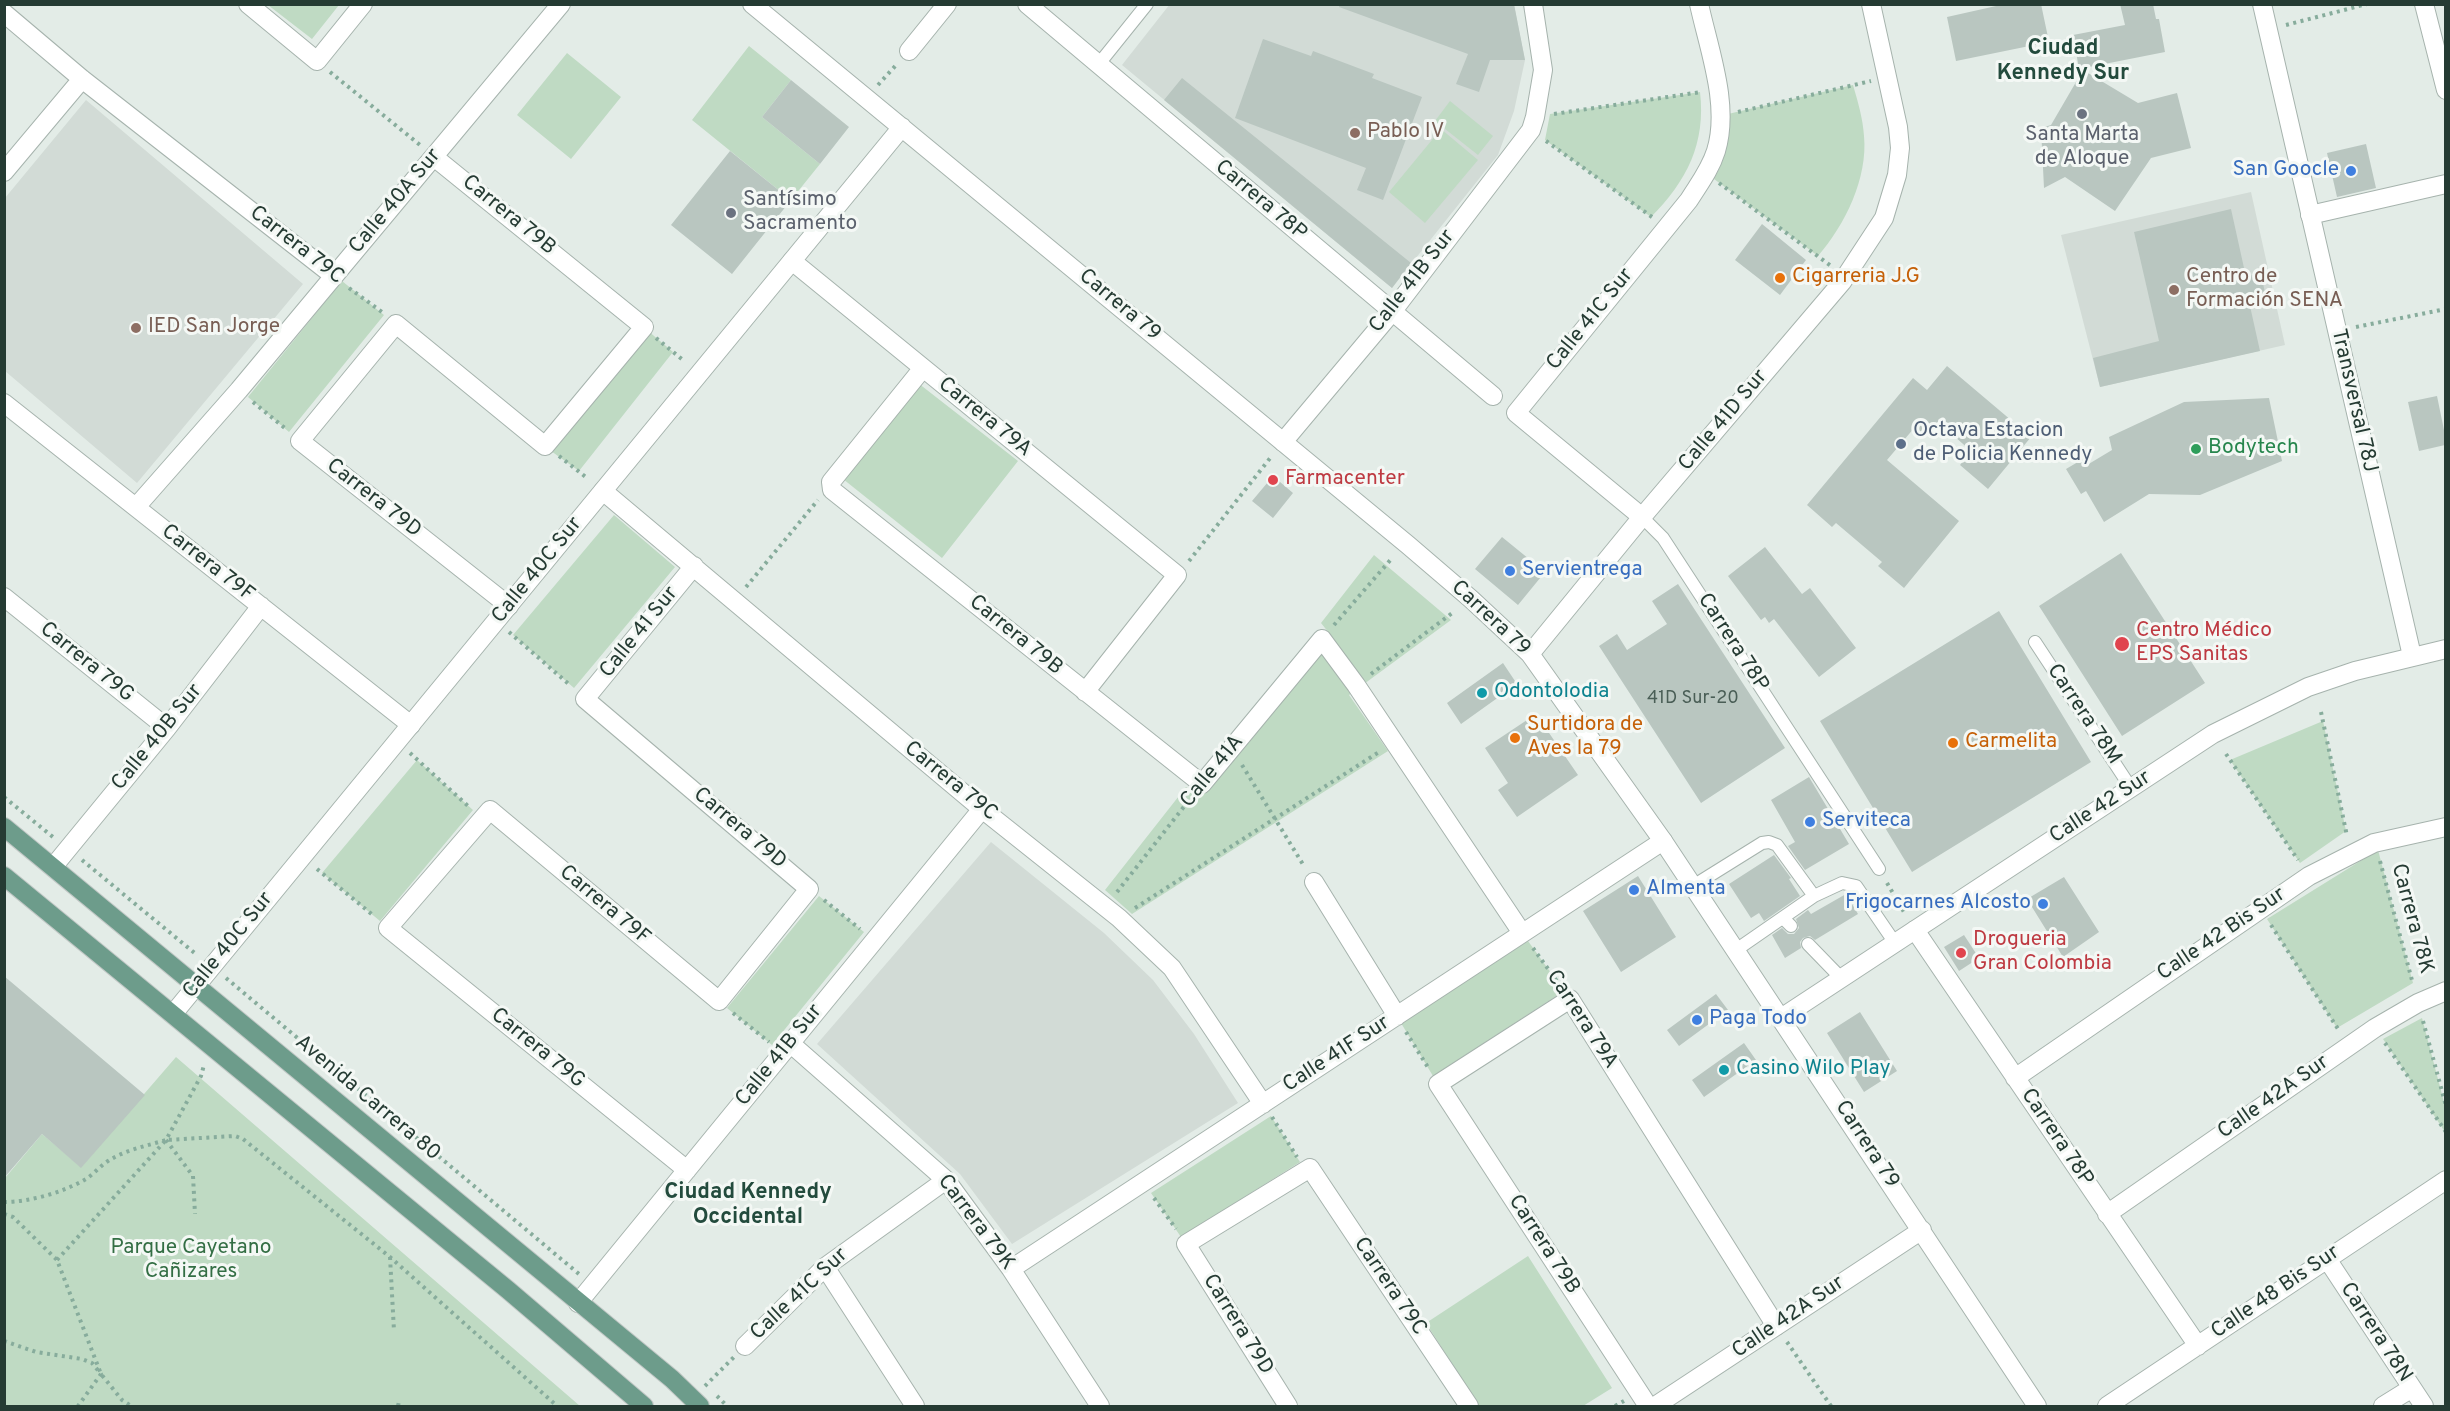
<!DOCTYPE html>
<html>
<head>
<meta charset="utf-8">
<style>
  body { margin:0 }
  #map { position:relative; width:2450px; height:1411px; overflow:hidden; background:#e3ece7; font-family:Overpass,sans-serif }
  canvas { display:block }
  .frame { position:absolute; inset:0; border:6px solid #253b33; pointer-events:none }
</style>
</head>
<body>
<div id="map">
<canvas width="2450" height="1411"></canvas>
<div class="frame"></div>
</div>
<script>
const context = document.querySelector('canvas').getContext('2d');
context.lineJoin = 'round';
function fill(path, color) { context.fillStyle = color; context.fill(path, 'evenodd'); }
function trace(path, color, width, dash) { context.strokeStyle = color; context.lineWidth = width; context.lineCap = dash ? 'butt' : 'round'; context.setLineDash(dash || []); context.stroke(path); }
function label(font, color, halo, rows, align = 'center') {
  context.font = font + ' Overpass,sans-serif'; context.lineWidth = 6; context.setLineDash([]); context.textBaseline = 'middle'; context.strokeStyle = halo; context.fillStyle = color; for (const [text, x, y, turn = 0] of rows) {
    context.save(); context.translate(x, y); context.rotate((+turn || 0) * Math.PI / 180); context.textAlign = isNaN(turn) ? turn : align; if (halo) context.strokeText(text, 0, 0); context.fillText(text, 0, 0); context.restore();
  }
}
const built = new Path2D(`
  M1170,4L1514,5L1525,60L1514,111L1498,155L1392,288L1122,65Z
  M86,100L303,284L137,483L5,371V198Z
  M2251,192L2285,345L2100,387L2061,235Z
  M991,842L1104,933L1153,980L1194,1034L1238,1103L1012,1244L960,1174L817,1044Z`);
const green = new Path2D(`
  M268,5L339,4V5L312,39Z
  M749,46L791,80L762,117L820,164L791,200L692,120Z
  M567,53L621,97L571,159L517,115Z
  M1853,85C1858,102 1863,119 1864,136C1868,178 1845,225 1818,256L1714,179C1727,155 1729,141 1728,114Z
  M1700,92C1706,143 1687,181 1651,217L1545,140L1550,114Z
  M1450,101L1493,136L1478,155L1435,121Z
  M1441,129L1478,160L1425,223L1389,192Z
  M342,281L384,315L289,432L248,397Z
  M647,330L673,352L579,471L551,451Z
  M918,383L1018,461L942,558L843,479Z
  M614,515L675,567L574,688L513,635Z
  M1374,555L1451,620L1349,695L1388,751L1132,914L1105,890L1186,787L1199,797L1333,638L1321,623Z
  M2323,721L2346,831L2300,863L2230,760Z
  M417,760L473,810L380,921L322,873Z
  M2378,850L2413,983L2337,1028L2267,919Z
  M819,896L864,932L772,1045L727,1008Z
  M1528,941L1564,991L1433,1076L1401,1023Z
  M2422,1018L2445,1106V1132L2383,1039Z
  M176,1057L580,1406H5V1178L42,1134L81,1167Z
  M1271,1116L1300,1162L1181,1237L1151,1193Z
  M1528,1256L1612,1388L1583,1406H1479L1426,1323Z`);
const building = new Path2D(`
  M1340,4H1514L1525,60H1490L1479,92L1456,84L1468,54L1339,7Z
  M2005,4H2041L2049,42L1956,61L1947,17Z
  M2120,4H2153L2156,19H2159L2165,52L2079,69L2073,35L2125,25Z
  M1263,39L1311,56L1313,51L1374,74L1372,78L1422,97L1383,200L1357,190L1366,168L1235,118Z
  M2083,70L2138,103L2177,93L2191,148L2151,158L2115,211L2065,177L2044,188L2041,128L2051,125Z
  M1182,78L1411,263L1392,288L1164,100Z
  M791,80L849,127L820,164L762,117Z
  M2366,144L2376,188L2337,197L2327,153Z
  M730,151L791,200L732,274L671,225Z
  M2231,209L2246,277L2261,273L2265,293L2248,297L2260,351L2100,387L2093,358L2159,341L2134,232Z
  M1762,224L1806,260L1780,295L1735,260Z
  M1947,366L2031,437L1988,489L1960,465L1971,451L1938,422L1926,437L1915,427L1887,460L1959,521L1904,588L1878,566L1882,562L1836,523L1832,527L1807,505L1913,378L1927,390Z
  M2437,396L2445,435V445L2419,451L2408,402Z
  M2269,398L2282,461L2200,495L2149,494L2104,522L2086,491L2081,494L2066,469L2083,459L2087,465L2112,450L2109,437L2184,402Z
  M1273,476L1293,493L1273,518L1252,501Z
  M1502,537L1545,572L1518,605L1475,569Z
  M1765,547L1802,594L1810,588L1856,648L1819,677L1774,619L1769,623L1765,617L1761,620L1728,576Z
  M2121,553L2205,683L2122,736L2039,606Z
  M1678,584L1785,748L1701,803L1599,646L1617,634L1627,650L1667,624L1652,601Z
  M1999,611L2091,762L1912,872L1820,721Z
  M1503,663L1517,684L1461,724L1447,703Z
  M1536,714L1578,775L1517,817L1498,790L1508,783L1485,748Z
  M1809,777L1849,844L1805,870L1788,846L1795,842L1771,800Z
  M1774,855L1791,878L1789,879L1800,896L1764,921L1759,913L1751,918L1729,884Z
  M1638,876L1676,937L1621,972L1583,911Z
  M2064,877L2099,932L2063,957L2027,899Z
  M1846,894L1858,914L1815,940L1810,936L1803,938L1800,942L1801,948L1785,958L1772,935L1782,928L1788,934H1794L1799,928L1796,919L1808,910L1811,914Z
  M1964,935L1979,958L1959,971L1944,947Z
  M4,976L145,1095L81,1168L42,1134L4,1178Z
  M1716,994L1728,1010L1679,1046L1667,1030Z
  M1860,1012L1897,1071L1864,1092L1827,1033Z
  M1744,1043L1756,1060L1704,1097L1692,1080Z`);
const path = new Path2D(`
  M2286,25L2367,4
  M330,72L420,145
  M878,85L897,64
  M1738,112L1871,81
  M1554,114L1701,92
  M1546,141L1652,217
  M1719,183L1831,266
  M349,288L382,312
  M2356,327L2446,309
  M656,338L683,360
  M253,402L286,429
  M559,456L587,478
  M1189,561L1271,457
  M746,587L818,500
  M1334,625L1393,557
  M509,632L571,686
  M1371,674L1455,611
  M2321,712L2347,836
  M410,753L468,806
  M2226,754L2298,860
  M1242,765L1304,866
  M4,797L53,837
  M82,860L197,955
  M2380,861L2413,984
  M317,869L374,916
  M1887,883L1904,912
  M1117,892L1190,799
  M824,900L860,929
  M1135,908L1379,752
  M2271,925L2340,1032
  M1533,948L1559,984
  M226,978L579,1274
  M733,1013L769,1042
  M2423,1021L2446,1106
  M1406,1032L1429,1069
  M2385,1043L2446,1132
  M1272,1117L1297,1157
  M166,1140L193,1176L195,1214
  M1154,1198L1176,1229
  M4,1202C30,1202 64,1192 86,1179C94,1174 100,1166 108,1161C125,1150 146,1146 166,1140L201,1076L204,1065
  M4,1214L13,1217L57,1260L101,1374L122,1400L131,1406
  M390,1257L394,1331
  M57,1260L166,1140L235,1136L243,1139L390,1257L557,1406
  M4,1341L36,1352L82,1359L92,1363L101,1374L78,1406
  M1787,1342L1831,1406
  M705,1386L734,1357
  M717,1396L727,1406
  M398,1406L399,1401
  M1615,1406L1624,1401`);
const service = new Path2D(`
  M1098,65L1147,4
  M1642,517L1663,538L1879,869
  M2035,642L2131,788
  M1693,886L1762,843L1769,842L1777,845L1814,896L1842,883L1856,886L1895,943
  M1783,918L1791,926
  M1808,944L1841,978
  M1736,950L1814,896`);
const minor = new Path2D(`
  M248,4L317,61L363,4
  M1027,4L1493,396
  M2424,4L2446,90
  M4,13L82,79L334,276
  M909,51L947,4
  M434,157L644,327L545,446L396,324L300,441L509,606
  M4,172L82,79
  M2310,215L2446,184
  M792,261L1177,575L1085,692
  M923,368L831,482L832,490L1202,784L1322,639L1356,685L1522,933
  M4,403L411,725
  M1283,442L1392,312L1531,130L1535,117L1543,70L1533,4
  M603,491L982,809L1119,918L1172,968L1263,1104
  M136,507L239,390L561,4
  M1642,517L1516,413L1689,200C1699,184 1710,170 1716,151C1730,105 1709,50 1699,4
  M4,597L167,728
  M53,867L167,728L261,606
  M1314,882L1397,1016
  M1915,930L2198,1346
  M790,1043L946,1180L1011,1269L1100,1406
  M2015,1078L2309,876L2374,843L2446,827
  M687,1170L388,928L490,810L719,1001L809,889L585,699L694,566
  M2107,1214L2375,1028L2418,1003L2446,991
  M2327,1259L2424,1406
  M825,1267L915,1406
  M1011,1269L1663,841
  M578,1303L982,809
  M745,1346L825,1267L946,1180
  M1288,1406L1186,1244L1310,1168L1469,1406
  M1648,1406L1438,1084L1570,999L1776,1326
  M2107,1406L2446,1180
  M2383,1406L2412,1388`);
const tertiary = new Path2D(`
  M752,4L1408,545L1471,599L1530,654L1663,841L2037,1406
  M2262,4L2412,656
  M1530,654L1642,517L1842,282L1884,218L1897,175L1900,148L1898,127L1871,4
  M173,1014L902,127
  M1781,1018L2213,734L2308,687L2355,671L2446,649
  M1655,1406L1922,1230`);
const primary = new Path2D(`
  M4,827L672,1379L700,1406
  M4,876L508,1290L644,1406`);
const markers = [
  [2082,114,6,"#6b7280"],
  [1355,133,6,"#8d6e63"],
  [2351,171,6,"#3f7fe0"],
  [731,213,6,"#6b7280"],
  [1780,278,6,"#e8710a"],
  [2174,290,6,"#8d6e63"],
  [136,328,6,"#8d6e63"],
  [1901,444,6,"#5c6f8a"],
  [2196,449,6,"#2e9e5b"],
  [1273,480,6,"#e0444e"],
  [1510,571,6,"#3f7fe0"],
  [2122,644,8,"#e0444e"],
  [1482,693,6,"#0f9aa8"],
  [1515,738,6,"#e8710a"],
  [1953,743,6,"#e8710a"],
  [1810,822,6,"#3f7fe0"],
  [1634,890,6,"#3f7fe0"],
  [2043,904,6,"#3f7fe0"],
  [1961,953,6,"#e0444e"],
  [1697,1020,6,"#3f7fe0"],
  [1724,1070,6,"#0f9aa8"]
];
const numberNames = [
  ["41D Sur-20",1693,699]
];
const educationNames = [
  ["Pablo IV",1367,133],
  ["Centro de",2186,278],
  ["Formación SENA",2186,302],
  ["IED San Jorge",148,328]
];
const worshipNames = [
  ["Santa Marta",2082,136],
  ["de Aloque",2082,160],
  ["Santísimo",743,201,"left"],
  ["Sacramento",743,225,"left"]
];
const shopNames = [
  ["San Goocle",2339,171,"right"],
  ["Servientrega",1522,571],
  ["Serviteca",1822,822],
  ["Almenta",1646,890],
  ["Frigocarnes Alcosto",2031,904,"right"],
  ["Paga Todo",1709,1020]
];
const streetNames = [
  ["Carrera 78P",1260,201,40],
  ["Calle 40A Sur",396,202,-50],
  ["Carrera 79B",508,216,39],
  ["Carrera 79C",296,246,38],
  ["Calle 41B Sur",1413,282,-52],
  ["Carrera 79",1119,306,40],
  ["Calle 41C Sur",1591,320,-51],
  ["Transversal 78J",2353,401,77],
  ["Carrera 79A",984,418,39],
  ["Calle 41D Sur",1724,421,-50],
  ["Carrera 79D",373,499,38],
  ["Carrera 79F",207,564,38],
  ["Calle 40C Sur",538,571,-51],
  ["Carrera 79",1490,619,43],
  ["Calle 41 Sur",640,633,-51],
  ["Carrera 79B",1015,636,39],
  ["Carrera 78P",1732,643,57],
  ["Carrera 79G",86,663,39],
  ["Carrera 78M",2083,715,56],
  ["Calle 40B Sur",158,738,-51],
  ["Calle 41A",1213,772,-51],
  ["Carrera 79C",950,782,39],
  ["Calle 42 Sur",2101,808,-33],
  ["Carrera 79D",739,829,40],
  ["Carrera 79F",604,906,40],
  ["Carrera 78K",2411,919,75],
  ["Calle 42 Bis Sur",2222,935,-34],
  ["Calle 40C Sur",229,946,-51],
  ["Carrera 79A",1581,1020,57],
  ["Carrera 79G",537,1049,39],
  ["Calle 41F Sur",1337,1055,-33],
  ["Calle 41B Sur",780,1056,-51],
  ["Calle 42A Sur",2274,1098,-35],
  ["Avenida Carrera 80",367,1099,40],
  ["Carrera 78P",2056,1138,56],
  ["Carrera 79",1866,1145,57],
  ["Carrera 79K",975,1223,53],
  ["Carrera 79B",1543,1245,57],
  ["Carrera 79C",1389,1287,56],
  ["Calle 48 Bis Sur",2276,1293,-34],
  ["Calle 41C Sur",800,1295,-43],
  ["Calle 42A Sur",1789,1318,-34],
  ["Carrera 79D",1237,1325,58],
  ["Carrera 78N",2375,1333,57]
];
const foodNames = [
  ["Cigarreria J.G",1792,278],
  ["Surtidora de",1527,726],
  ["Aves la 79",1527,750],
  ["Carmelita",1965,743]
];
const serviceNames = [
  ["Octava Estacion",1913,432],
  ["de Policia Kennedy",1913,456]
];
const leisureNames = [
  ["Bodytech",2208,449]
];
const healthNames = [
  ["Farmacenter",1285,480],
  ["Centro Médico",2136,632],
  ["EPS Sanitas",2136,656],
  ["Drogueria",1973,941],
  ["Gran Colombia",1973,965]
];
const cultureNames = [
  ["Odontolodia",1494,693],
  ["Casino Wilo Play",1736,1070]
];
const parkNames = [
  ["Parque Cayetano",191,1249],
  ["Cañizares",191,1273]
];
const neighbourhoodNames = [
  ["Ciudad",2063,50],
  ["Kennedy Sur",2063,75],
  ["Ciudad Kennedy",748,1194],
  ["Occidental",748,1219]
];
fill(built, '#d2dbd6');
fill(green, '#bfdac3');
fill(building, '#b9c6c0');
trace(service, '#a6b3ad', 14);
trace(minor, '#a6b3ad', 20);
trace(tertiary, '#a6b3ad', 20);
trace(primary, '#c2c8c6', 20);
trace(path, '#87ac9c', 4, [3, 4.5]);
trace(service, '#fff', 12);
trace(minor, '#fff', 18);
trace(tertiary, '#fff', 18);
trace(primary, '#6d9c8b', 18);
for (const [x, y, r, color] of markers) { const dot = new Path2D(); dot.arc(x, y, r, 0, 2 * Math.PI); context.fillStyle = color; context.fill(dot); trace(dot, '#f4f8f5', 2); }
label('18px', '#4a5e56', null, numberNames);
label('21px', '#785e54', '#f4f8f5', educationNames, 'left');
label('21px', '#5b616d', '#f4f8f5', worshipNames);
label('21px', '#366cbe', '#f4f8f5', shopNames, 'left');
label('21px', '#253b33', '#f4f8f5', streetNames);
label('21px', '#c56008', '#f4f8f5', foodNames, 'left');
label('21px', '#4e5e75', '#f4f8f5', serviceNames, 'left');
label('21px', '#27864d', '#f4f8f5', leisureNames, 'left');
label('21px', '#be3a42', '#f4f8f5', healthNames, 'left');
label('21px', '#0d838f', '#f4f8f5', cultureNames, 'left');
label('21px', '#336e44', '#f4f8f5', parkNames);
label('bold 22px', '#234b3d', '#f4f8f5', neighbourhoodNames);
</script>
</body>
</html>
